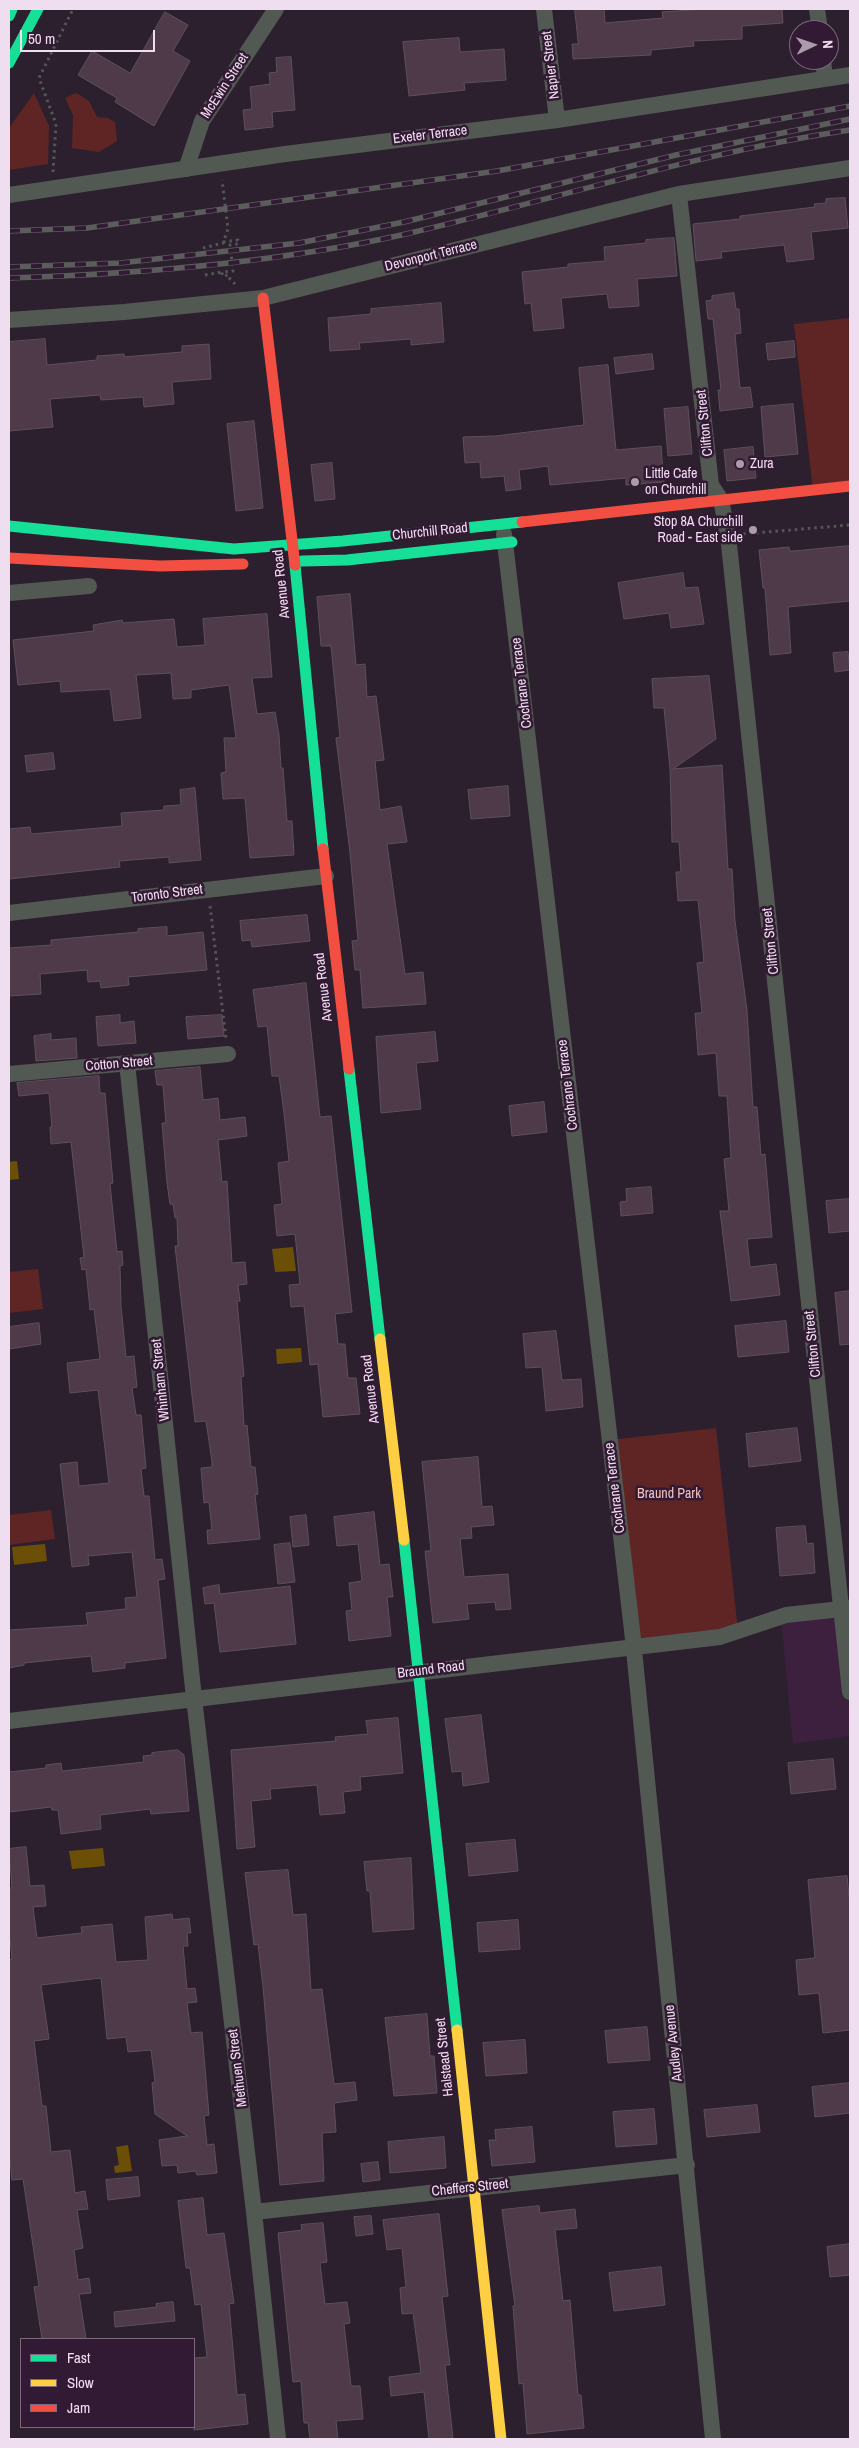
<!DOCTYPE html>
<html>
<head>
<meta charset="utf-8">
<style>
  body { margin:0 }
  #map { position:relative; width:859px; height:2448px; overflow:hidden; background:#2d202e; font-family:"Archivo Narrow",sans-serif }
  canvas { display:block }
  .frame { position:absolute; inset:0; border:10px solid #efdeef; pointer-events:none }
  .legend { position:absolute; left:20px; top:2338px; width:175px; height:90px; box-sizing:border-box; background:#331a34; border:1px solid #7e687f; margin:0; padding:6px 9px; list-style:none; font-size:15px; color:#efdeef }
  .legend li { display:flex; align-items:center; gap:10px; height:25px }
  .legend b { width:25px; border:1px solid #7e687f }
  .north { position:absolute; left:789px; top:20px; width:50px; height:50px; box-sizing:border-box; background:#331a34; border:1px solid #7e687f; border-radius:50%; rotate:87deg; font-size:14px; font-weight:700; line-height:20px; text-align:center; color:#efdeef }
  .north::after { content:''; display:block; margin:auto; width:18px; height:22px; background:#ab9cab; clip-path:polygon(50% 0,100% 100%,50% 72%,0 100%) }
  .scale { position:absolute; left:20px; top:30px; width:135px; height:22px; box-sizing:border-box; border:2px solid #efdeef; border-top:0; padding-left:6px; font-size:15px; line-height:18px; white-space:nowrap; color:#efdeef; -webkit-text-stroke:4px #331a34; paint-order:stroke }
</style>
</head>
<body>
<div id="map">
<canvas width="859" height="2448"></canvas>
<div class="frame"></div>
<ul class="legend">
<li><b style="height:6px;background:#16e098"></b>Fast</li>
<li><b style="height:6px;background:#ffcf43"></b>Slow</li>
<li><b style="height:6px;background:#f24e42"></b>Jam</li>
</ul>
<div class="north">N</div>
<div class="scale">50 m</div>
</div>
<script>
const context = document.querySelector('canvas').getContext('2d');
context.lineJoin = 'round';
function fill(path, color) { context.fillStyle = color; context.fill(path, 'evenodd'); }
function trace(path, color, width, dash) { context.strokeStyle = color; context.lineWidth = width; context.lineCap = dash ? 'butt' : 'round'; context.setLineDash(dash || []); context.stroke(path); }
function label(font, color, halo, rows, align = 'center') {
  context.font = font + ' "Archivo Narrow",sans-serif'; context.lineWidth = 5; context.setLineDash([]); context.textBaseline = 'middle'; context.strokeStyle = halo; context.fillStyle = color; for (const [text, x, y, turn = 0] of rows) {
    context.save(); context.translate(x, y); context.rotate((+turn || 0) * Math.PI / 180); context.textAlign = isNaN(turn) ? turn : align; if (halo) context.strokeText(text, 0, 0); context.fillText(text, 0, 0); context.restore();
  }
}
const built = new Path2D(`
  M841,1609L850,1692V1736L793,1744L781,1617Z`);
const green = new Path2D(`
  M34,93L49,126L48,164L9,170V128Z
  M76,93L89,101L97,117L108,118L115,122L117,141L99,152L72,148L73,115L65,98Z
  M850,318V486L813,490L794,324Z
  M38,1269L43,1309L9,1313V1272Z
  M716,1428L738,1631L634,1646L610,1440Z
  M51,1510L55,1539L9,1545V1515Z`);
const water = new Path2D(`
  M17,1161L19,1179L9,1180V1162Z
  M293,1247L296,1271L275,1272L272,1249Z
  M301,1348L302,1362L277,1364L276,1349Z
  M45,1544L47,1561L14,1565L12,1547Z
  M103,1848L105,1866L72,1869L69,1851Z
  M128,2145L132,2171L115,2173L114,2166L119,2165L116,2147Z`);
const building = new Path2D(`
  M575,9H604L605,23L663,18L662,12L705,9H782L783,23L742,26V39L693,41L694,46L651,50V55L573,59L572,44H578Z
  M165,12L188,25L173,51L190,61L154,126L115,102L117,98L78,75L92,51L130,73Z
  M459,38L460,52L504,49L506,80L464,83L465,90L409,96L403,42Z
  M291,57L295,110L272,112L273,127L245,130L243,110L252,109L250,87L270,84L269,73L277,72L276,58Z
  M845,198L848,228L811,232L814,259L787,262L784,245L721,252L722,258L696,261L693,224L740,219V216L815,207L814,204L826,203V199Z
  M674,238L677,276L637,279L639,306L609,308L607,294L561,298L564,328L534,331L531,303L525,304L522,272L568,267V264L605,261L604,247L646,243V240Z
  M734,293L736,309H739L741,333L735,334L740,388L750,387L753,407L720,411L718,390H721L713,319H708L706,301L712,300V296Z
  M441,303L444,342L411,345V339L359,343L360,349L330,351L328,318L371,314V309Z
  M45,339L47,365L97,360V356L124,354V357L182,352V346L209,344L211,379L172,382L174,404L144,407L143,397L101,400L100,395L50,399L53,427L9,431V342Z
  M794,341L795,357L768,360L766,344Z
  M652,354L654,369L616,374L614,358Z
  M608,365L616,450L661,446L664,482L626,485V478L550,485L548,466L519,470L521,489L506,491L504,476L481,478L480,462L465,463L463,437L496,436L584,425L579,368Z
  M793,404L798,454L765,457L761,407Z
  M688,407L692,454L668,456L664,409Z
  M254,421L263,508L236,511L227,424Z
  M753,447L756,478L727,481L724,450Z
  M332,463L335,499L315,501L311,465Z
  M850,546V601L788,607L791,653L770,655L765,588H763L759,550L789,547L790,551Z
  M683,573L685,588L698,587L704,624L671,628L669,613L624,619L618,583Z
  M350,594L356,665L365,664L367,697L376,696L384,760L375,761L380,810L401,806L407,842L387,844L405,974L423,972L426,1004L363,1008L360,970H355L352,941L358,940L350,853L336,738L340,737L331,646H321L317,597Z
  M267,614L272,677L252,678L257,714L275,712L279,735L281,768H283L287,821H292L294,855L250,858L245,798L223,799L221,773L226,772L224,738H236L229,685L191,690V698L173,699L171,673L136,675L141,718L114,721L110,689L61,692L60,681L18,685L13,640L94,631L93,625L122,620L123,623L174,619L177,647L205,645L203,619Z
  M848,652L850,670L835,672L833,653Z
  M709,676L716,739L673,769L722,765L728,869H732L735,921L747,1010L753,1107H757L761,1155L765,1154L772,1237L747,1239L750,1267L776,1264L780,1295L731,1301L720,1211H729L724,1159L731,1158L727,1096H719L716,1053L698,1055L695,1013H702L697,963L704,962L698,900L678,901L676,872H681L679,842H672L670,769L664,708H654L652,679Z
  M53,753L55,769L27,772L25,756Z
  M508,786L510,816L471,819L468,790Z
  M195,788L201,860L169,863V857L119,861L120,867L9,879V829L30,827L31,834L122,826L121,813L164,810V806L181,805L180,790Z
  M307,915L310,941L252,947L251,940L242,941L240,921Z
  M167,927V936L203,932L207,970L128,977L129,985L101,988L100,981L88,982L87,970L40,974L41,994L9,996V948L51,945V940L138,932V929Z
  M306,983L320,1117L331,1116L352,1312L335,1314L338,1344H345L348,1378H356L360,1414L323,1417L318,1364L310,1365L304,1306L291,1307L289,1285L300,1284L295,1234L277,1236L274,1205L282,1204L278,1163L289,1161L284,1113L279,1076H272L267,1026L258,1027L253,990Z
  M120,1015V1023L134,1021L136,1043L98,1046L96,1017Z
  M222,1015L224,1036L188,1039L186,1017Z
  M435,1032L438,1061L416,1063L421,1109L381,1113L376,1037Z
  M51,1034V1040L76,1038L77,1058L36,1061L34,1036Z
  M200,1067L203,1100L218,1098L220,1120L245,1117L247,1136L218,1140L222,1182L227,1181L232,1263L245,1262L247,1284L238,1285L240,1301H237L244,1376L241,1377L244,1426L247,1425L251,1467H255L258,1494L255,1495L260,1539L208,1544L207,1530H212L209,1502L204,1503L201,1468L212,1467V1462L206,1421L195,1422L175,1246H178L177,1218H175L173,1204H170L167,1183L162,1123H166L163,1085H157L155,1071Z
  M99,1076L100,1093H105L113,1183L110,1184L117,1252L122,1251L123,1265L120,1266L121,1306L126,1357L134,1356L137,1387L132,1388L136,1415H141L146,1468L141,1469L144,1496H149L155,1560L162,1559L165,1579L158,1580L166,1658L125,1663V1668L93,1672L91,1656L24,1663V1665L9,1668V1630L88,1625L86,1613L126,1609L125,1598L137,1597L132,1552L88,1556L89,1565L72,1567L60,1464L77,1462L79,1486L109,1483L98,1390L70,1393L67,1363L100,1359L94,1309L90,1310L86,1269L82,1270L80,1258L84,1257L71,1142L51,1144L50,1127H52L49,1093L19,1096L17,1083Z
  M544,1102L547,1132L512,1136L509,1106Z
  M651,1187L653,1213L621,1216L620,1202L627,1201L626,1189Z
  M850,1199V1231L829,1233L826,1201Z
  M850,1291V1344L840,1345L835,1293Z
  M786,1321L789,1352L738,1357L735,1326Z
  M39,1323L41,1344L9,1349V1327Z
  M556,1331L562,1380L581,1379L583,1407L546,1411L542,1367L526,1368L523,1334Z
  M797,1428L801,1461L749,1467L746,1434Z
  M478,1457L482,1507L492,1506L494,1525L471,1527L472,1538L460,1539L464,1577L508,1574L511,1609L496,1610L495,1602L467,1604L469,1619L433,1623L425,1551H431L422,1462Z
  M374,1512L380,1565L389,1564L393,1597H387L391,1636L349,1641L346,1611L352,1610L349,1583L362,1581L358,1544L337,1546L334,1517Z
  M306,1515L309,1545L293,1547L290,1517Z
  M805,1526L807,1544L813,1543L815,1573L780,1576L776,1528Z
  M290,1543L295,1582L278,1584L274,1545Z
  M219,1585L220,1594L290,1586L296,1644L220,1652L214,1603L205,1604L203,1588Z
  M481,1715L489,1782L463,1786L462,1771L452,1772L445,1719Z
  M398,1718L403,1773L360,1777L361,1790L343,1792L345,1813L320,1815L317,1785L270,1789L271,1799L251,1801L255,1847L237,1849L231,1750L336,1741L335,1737L368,1734L366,1721Z
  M178,1750L184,1755L189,1811L151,1814L150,1809L100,1815L101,1829L61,1834L58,1810H52L51,1807L9,1812V1772L46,1768V1765L61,1763L62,1771L144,1762L143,1756L152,1755V1753Z
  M833,1759L836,1789L791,1794L788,1763Z
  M515,1840L518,1871L469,1876L466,1844Z
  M26,1847L30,1886L44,1885L46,1906L33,1907L37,1938L82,1933L81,1927L112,1924L116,1962L148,1960L145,1917L172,1914L173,1920L189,1918L191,1933H187L188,1946H183L187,1989L195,1988L197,2002L187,2003L191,2033L202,2032L209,2115L204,2116L207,2145L214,2144L217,2173L197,2175L196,2171L178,2173L177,2165L162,2166L159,2140L187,2136L155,2114L152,2083L155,2082L151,2050L128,2052L126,2037L107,2039L101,1978L41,1985L49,2039L34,2041L42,2106H46L51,2152L70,2150L75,2193L85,2191L88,2209L77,2210L83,2248L74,2250L78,2280L89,2278L91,2293L79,2294L86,2339H42L34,2287L39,2286L23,2179L12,2180L9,2150V1960L12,1959L9,1929V1888H12L9,1849Z
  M411,1858L414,1929L373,1932L370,1891H367L364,1862Z
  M288,1870L293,1915L306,1914L311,1990L322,1989L334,2084L355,2082L357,2100L334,2103L336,2132L322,2133L324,2181L280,2185L263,1987L258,1944L254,1945L245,1873Z
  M847,1876L850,1905V2030L823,2033L819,1993L799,1995L796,1960L815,1958L808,1880Z
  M518,1920L520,1949L479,1952L477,1923Z
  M427,2014L430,2056H434L437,2093L394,2096L385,2018Z
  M647,2027L650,2060L608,2063L605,2031Z
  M525,2040L527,2073L486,2076L483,2043Z
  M850,2083V2113L815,2117L812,2087Z
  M757,2105L760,2132L707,2137L704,2110Z
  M654,2109L657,2144L616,2147L613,2112Z
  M532,2127L535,2162L492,2166L489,2140H496L495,2130Z
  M444,2137L446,2168L390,2173L388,2142Z
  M378,2162L380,2180L363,2182L361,2164Z
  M138,2177L140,2196L108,2200L106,2180Z
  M203,2198L207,2235L224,2233L234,2303L229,2304L237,2395L245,2394L248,2424L194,2430V2358L207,2357L201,2304L195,2305L190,2268H186L178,2201Z
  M539,2206L540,2213L575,2209L577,2228L555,2230L563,2301L570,2300L578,2395H581L584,2428L527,2434L523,2383L519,2384L513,2306H515L502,2210Z
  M439,2214L448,2296L442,2297L450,2365H445L453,2439H429L424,2392L391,2396L389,2377L421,2373L413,2313L402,2314L400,2288L406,2287L402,2248L387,2250L383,2220Z
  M371,2216L373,2234L356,2236L354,2217Z
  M323,2223L327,2262L320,2263L325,2304L347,2302L350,2323L344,2324L351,2386H360L363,2419L336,2421L338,2439H310L308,2423H304L301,2381L293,2382L278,2233L302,2230L301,2225Z
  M850,2244V2275L830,2277L827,2247Z
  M661,2267L665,2305L614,2311L609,2273Z
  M173,2302L175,2321L115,2327L114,2312L157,2307L156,2304Z`);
const path = new Path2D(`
  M53,172L56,124L39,78L73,9
  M223,242L238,240V244L230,245L233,271L222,272V276L229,275L230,279L235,284
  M203,248L223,243L228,229L222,180
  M205,275L222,272
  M743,534L850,525
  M210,906L226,1039`);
const street = new Path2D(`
  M544,9L557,120
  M817,9L820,30
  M823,60L825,78
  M186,169L202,121L276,9
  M679,194L711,485L721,500L728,535L850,1692
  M9,195L285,154L557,120L850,75
  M9,320L124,312L263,298L679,194L850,168
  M504,534L632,1630L713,2439
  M9,593L89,586
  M9,913L326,876
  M127,1063L194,1698L254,2212L278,2439
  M9,1074L228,1054
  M9,1721L720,1637L786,1615L850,1608
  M254,2212L687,2165`);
const fast = new Path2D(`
  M9,16L12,9
  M9,63L38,9
  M9,526L234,549L343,541L522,522
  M302,561L347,560L512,542
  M295,565L323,849
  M349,1069L380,1339
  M404,1540L457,2030`);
const slow = new Path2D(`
  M380,1339L404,1540
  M457,2030L501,2439`);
const jam = new Path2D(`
  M263,298L295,565
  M522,522L850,486
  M9,558L160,566L243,564
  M323,849L349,1069`);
const rail = new Path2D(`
  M9,231L87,228L497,171L850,106
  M9,267L120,263L299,243L404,222L676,155L850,119
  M9,278C142,274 276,263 406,234C554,200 700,152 850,130`);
const markers = [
  [740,464,5,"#ab9cab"],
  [635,482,5,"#ab9cab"],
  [753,530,5,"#ab9cab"]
];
const streetNames = [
  ["Napier Street",551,65,-97],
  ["McEwin Street",225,86,-57],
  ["Exeter Terrace",430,135,-7],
  ["Devonport Terrace",431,256,-14],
  ["Clifton Street",705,423,-96],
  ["Churchill Road",430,532,-6],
  ["Avenue Road",282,584,-96],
  ["Cochrane Terrace",522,683,-97],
  ["Toronto Street",167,894,-7],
  ["Clifton Street",771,941,-96],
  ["Avenue Road",324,987,-97],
  ["Cotton Street",119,1064,-5],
  ["Cochrane Terrace",568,1085,-97],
  ["Clifton Street",813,1344,-96],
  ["Whinham Street",161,1380,-96],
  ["Avenue Road",371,1389,-97],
  ["Cochrane Terrace",615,1488,-97],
  ["Braund Road",431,1670,-7],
  ["Audley Avenue",674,2043,-96],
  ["Halstead Street",445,2057,-96],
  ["Methuen Street",238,2068,-97],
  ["Cheffers Street",470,2188,-6]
];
const poiNames = [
  ["Zura",750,464],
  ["Little Cafe",645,474],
  ["on Churchill",645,490],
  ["Stop 8A Churchill",743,522,"right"],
  ["Road - East side",743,538,"right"]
];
const parkNames = [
  ["Braund Park",669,1494]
];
fill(built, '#3c203e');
fill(green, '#5e2524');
fill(water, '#6b4f06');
fill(building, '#4e3a49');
trace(building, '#5d505b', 1);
trace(path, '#545755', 3, [2.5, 4]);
trace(street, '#525952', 16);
trace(fast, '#16e098', 11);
trace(slow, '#ffcf43', 11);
trace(jam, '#f24e42', 11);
trace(rail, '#5b5c5c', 5.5);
trace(rail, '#331a34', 4, [11]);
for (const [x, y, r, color] of markers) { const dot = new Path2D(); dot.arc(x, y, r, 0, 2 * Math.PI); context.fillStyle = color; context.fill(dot); trace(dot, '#331a34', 2); }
label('14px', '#efdeef', '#331a34', streetNames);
label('14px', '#efdeef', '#331a34', poiNames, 'left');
label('14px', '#f4c1bb', '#331a34', parkNames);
</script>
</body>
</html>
